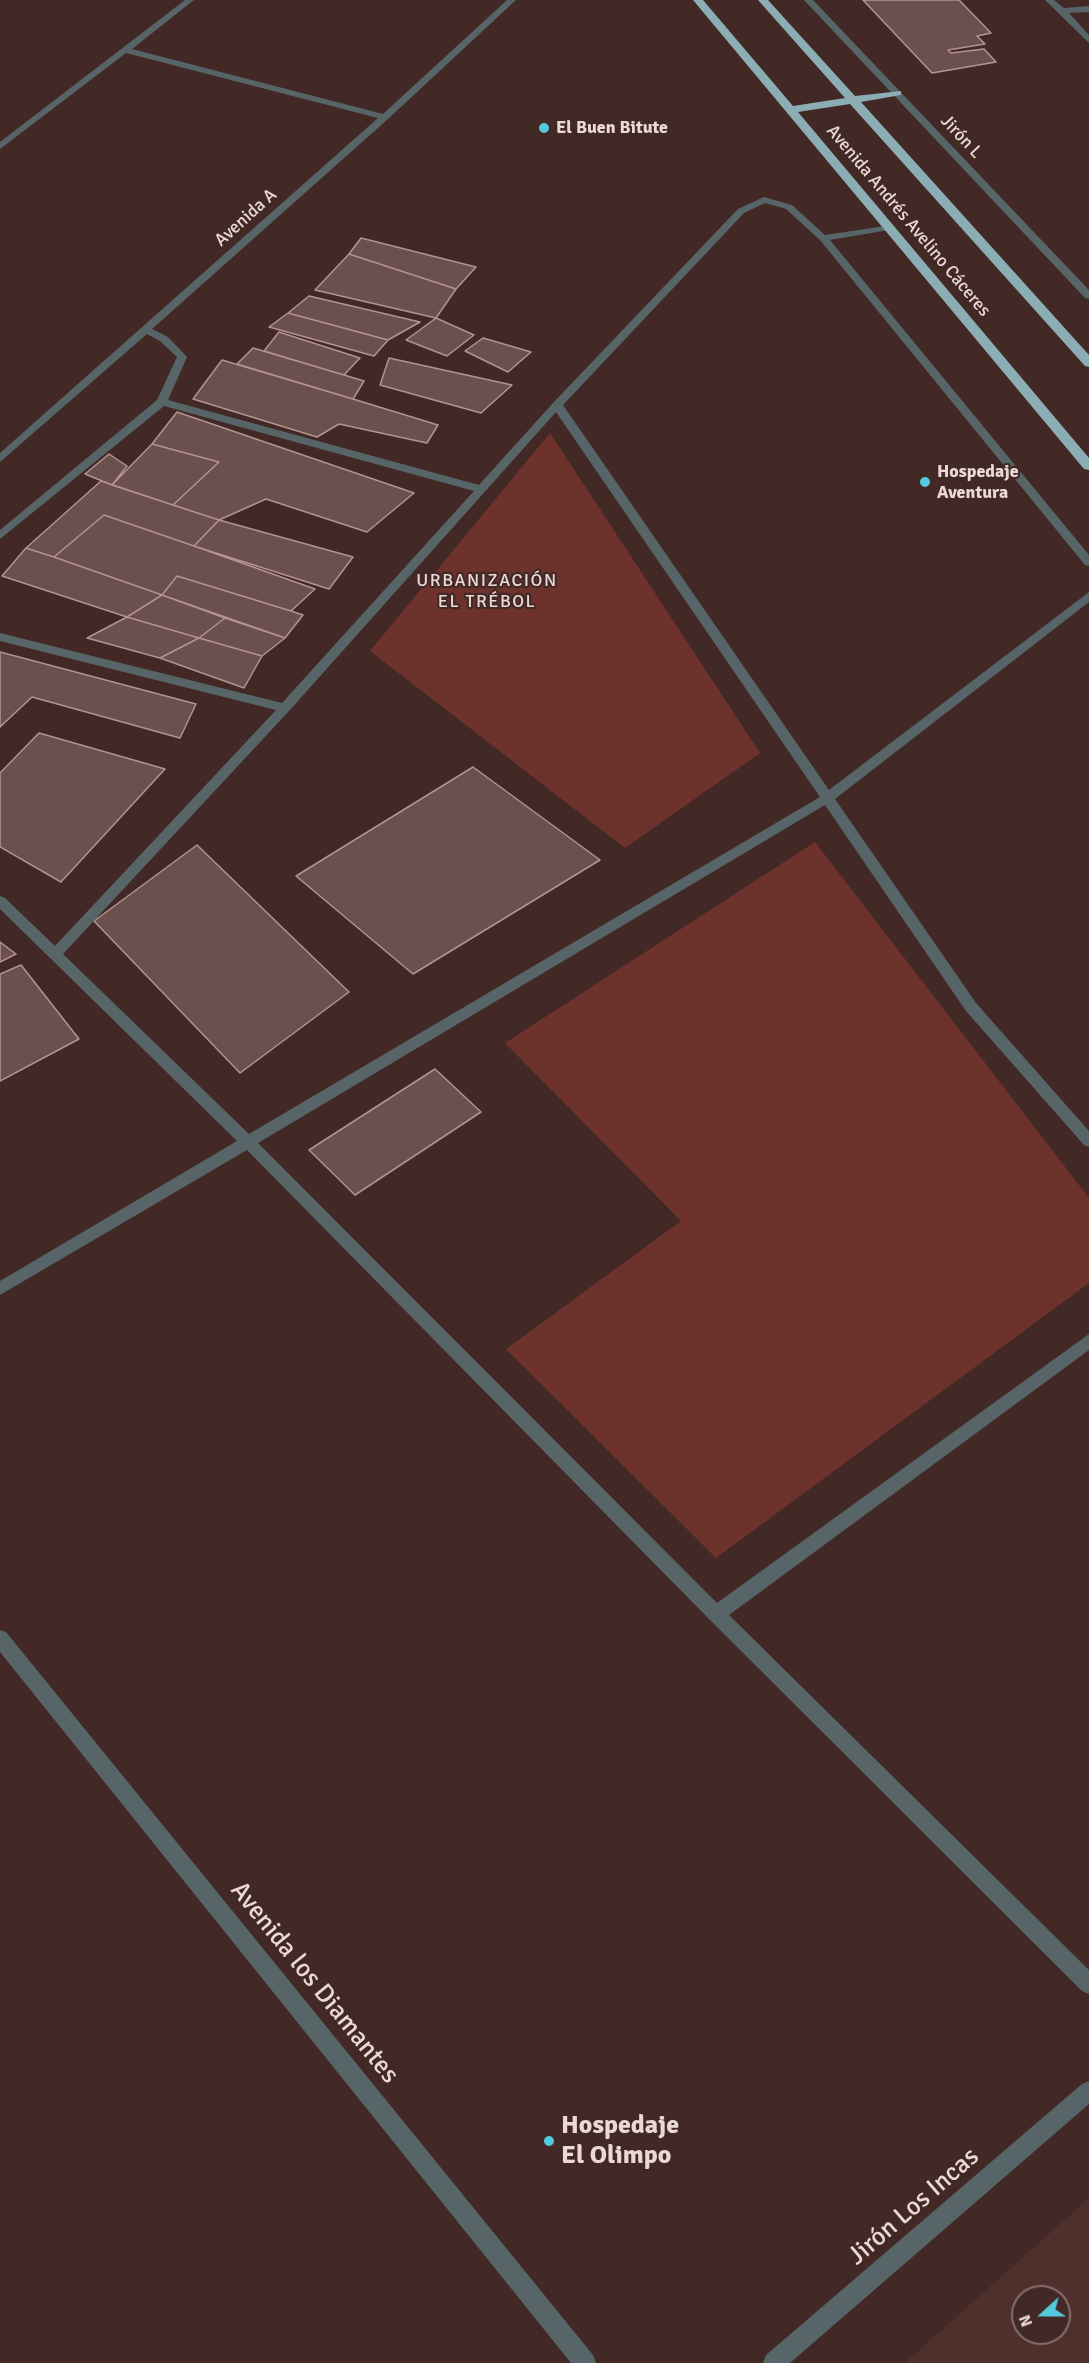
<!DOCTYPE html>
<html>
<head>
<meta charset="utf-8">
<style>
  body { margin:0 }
  #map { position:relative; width:1089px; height:2363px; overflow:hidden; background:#422926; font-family:Signika,sans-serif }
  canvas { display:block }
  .north { position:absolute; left:1011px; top:2285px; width:60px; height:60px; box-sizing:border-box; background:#422926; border:2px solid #856f6d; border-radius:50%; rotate:249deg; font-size:16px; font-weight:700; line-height:24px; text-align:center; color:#ead9d7 }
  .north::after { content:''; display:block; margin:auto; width:21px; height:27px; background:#55cade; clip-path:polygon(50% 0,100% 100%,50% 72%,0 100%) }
</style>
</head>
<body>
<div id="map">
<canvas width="1089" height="2363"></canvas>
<div class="north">N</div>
</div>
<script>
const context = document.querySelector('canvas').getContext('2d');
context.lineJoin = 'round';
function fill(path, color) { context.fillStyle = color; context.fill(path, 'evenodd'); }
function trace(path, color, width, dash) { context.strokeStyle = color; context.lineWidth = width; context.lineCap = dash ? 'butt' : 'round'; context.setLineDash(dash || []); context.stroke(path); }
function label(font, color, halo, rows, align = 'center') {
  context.font = font + ' Signika,sans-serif'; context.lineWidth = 4.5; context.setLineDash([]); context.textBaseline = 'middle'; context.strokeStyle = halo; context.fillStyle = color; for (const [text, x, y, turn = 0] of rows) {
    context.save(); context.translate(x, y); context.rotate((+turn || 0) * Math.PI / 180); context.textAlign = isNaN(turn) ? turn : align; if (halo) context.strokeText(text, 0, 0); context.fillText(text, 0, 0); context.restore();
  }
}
const built = new Path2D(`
  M1089,2198V2363H905ZM1023,2297H1059V2333H1023Z`);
const green = new Path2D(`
  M550,433L760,753L625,848L370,651Z
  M815,842L1089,1198V1283L716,1558L506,1349L681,1221L505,1043Z`);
const building = new Path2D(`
  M863,0H959L991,33L977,36L985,44L948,50L951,53L984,49L996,62L932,73Z
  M361,238L476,267L456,289L349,254Z
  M349,254L456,289L436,318L315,290Z
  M309,296L420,322L388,340L288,313Z
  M288,313L388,340L374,356L269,327Z
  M436,318L474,335L447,356L406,340Z
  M279,332L360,358L344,375L264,351Z
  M483,338L531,352L508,372L465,351Z
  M253,348L344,375L364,381L353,399L237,364Z
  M389,358L512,385L481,413L380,385Z
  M222,360L353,399L438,425L427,443L339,424L317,437L193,399Z
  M177,412L414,493L367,532L266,499L219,520L173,505L219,462L152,444Z
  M152,444L219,462L173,505L112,485Z
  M109,454L127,466L112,485L85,474Z
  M101,481L173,505L219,520L194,546L104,515L54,557L26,548Z
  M104,515L194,546L315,589L291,611L177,576L162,595L54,557Z
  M219,520L353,557L329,589L194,546Z
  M26,548L54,557L162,595L127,617L2,576Z
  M177,576L291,611L303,615L285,638L162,595Z
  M162,595L225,618L199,638L127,617Z
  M127,617L199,638L160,658L87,638Z
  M225,618L285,638L262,656L199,638Z
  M199,638L262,656L244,688L160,658Z
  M0,652L196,704L180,738L32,697L0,727Z
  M39,733L165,769L61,882L0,847V773Z
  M473,767L600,860L413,974L296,876Z
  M197,845L349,992L240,1073L94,921Z
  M0,942L16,954L0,962Z
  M21,965L79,1039L0,1081V974Z
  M435,1069L481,1112L355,1195L309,1150Z`);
const minor = new Path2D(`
  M185,0H194L132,49L383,114L507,0H516L388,119L152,329L168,337L187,357L168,400L479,485L553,403L738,209L764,197L792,205L825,235L892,225L894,227L889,230L830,240L1089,555V566L1085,565L820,240L786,209L765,203L744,213L563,405L829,790L1089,592V602L835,799L976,1003L1089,1131V1147L1084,1145L966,1011L825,805L258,1143L717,1603L1089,1334V1350L729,1615L1089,1970V1994L1082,1991L710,1620L247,1150L0,1295V1281L237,1141L0,909V896L5,898L55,946L276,710L0,641V633L282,703L474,491L164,406L0,539V530L157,400L177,357L160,341L147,334L0,462V453L378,118L126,53L0,149V142ZM556,412L820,797L249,1134L63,954L289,711Z
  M804,0H813L1089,290V299L1085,298Z
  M1045,0H1054L1064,8L1089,6V12L1069,13L1089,35V43Z
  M0,1630L6,1632L593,2355L596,2363H571L0,1652Z
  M1089,2081V2104L790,2363H763L766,2355L1082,2084Z`);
const highway = new Path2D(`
  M693,0H703L793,106L845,98L758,0H768L855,96L901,91V95L861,102L1089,355V367L1085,366L850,104L798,112L1089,458V470L1084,469Z`);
const markers = [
  [544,128,6,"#55cade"],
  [925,482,6,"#55cade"],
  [549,2141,6,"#55cade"]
];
const farPoinames = [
  ["El Buen Bitute",556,128],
  ["Hospedaje",937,472],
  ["Aventura",937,493]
];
const farStreetnames = [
  ["Jirón L",961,137,47],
  ["Avenida A",246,218,-42],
  ["Avenida Andrés Avelino Cáceres",908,221,50]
];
const farNeighbourhoodnames = [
  ["URBANIZACIÓN",487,581],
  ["EL TRÉBOL",487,602]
];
const nearStreetnames = [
  ["Avenida los Diamantes",314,1983,51],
  ["Jirón Los Incas",914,2207,-41]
];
const nearPoinames = [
  ["Hospedaje",561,2126],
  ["El Olimpo",561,2156]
];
fill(built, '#50302d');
fill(green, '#6e322d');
fill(building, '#6c504d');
trace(building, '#b49490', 1.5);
fill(minor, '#576568');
fill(highway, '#8badb4');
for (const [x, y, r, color] of markers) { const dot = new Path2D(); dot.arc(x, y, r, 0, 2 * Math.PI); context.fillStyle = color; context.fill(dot); trace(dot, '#422926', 2); }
label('bold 18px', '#ead9d7', '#422926', farPoinames, 'left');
label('18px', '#ead9d7', '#422926', farStreetnames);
context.letterSpacing = '1.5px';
label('18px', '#ead9d7', '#422926', farNeighbourhoodnames);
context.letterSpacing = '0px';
label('26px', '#ead9d7', '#422926', nearStreetnames);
label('bold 26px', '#ead9d7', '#422926', nearPoinames, 'left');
</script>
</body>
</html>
